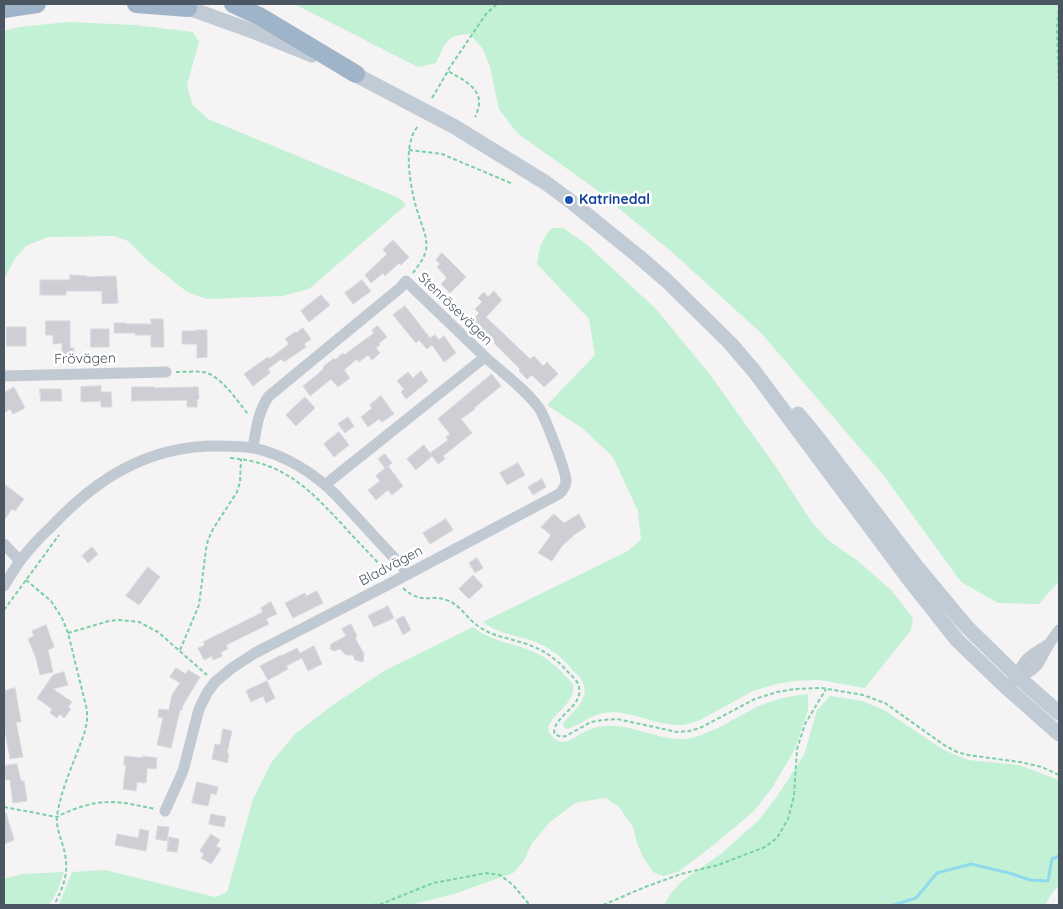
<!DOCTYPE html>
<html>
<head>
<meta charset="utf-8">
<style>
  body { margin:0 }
  #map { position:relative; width:1063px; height:909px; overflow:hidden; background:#f5f3f3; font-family:Quicksand,sans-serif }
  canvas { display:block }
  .frame { position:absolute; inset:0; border:5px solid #4a5661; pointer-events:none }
</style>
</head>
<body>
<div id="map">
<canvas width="1063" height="909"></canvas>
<div class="frame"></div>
</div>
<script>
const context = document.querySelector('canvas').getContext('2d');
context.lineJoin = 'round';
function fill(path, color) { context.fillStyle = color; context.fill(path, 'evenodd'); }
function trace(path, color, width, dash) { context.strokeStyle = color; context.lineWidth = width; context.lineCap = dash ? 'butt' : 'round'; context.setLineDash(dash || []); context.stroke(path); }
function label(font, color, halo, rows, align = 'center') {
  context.font = font + ' Quicksand,sans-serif'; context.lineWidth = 5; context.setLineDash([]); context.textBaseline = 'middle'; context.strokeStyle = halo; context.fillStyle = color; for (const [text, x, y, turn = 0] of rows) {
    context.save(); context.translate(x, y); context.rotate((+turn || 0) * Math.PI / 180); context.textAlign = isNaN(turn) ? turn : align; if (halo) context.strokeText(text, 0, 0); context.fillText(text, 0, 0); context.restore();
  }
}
const green = new Path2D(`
  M294,4H1059V581L1039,604L998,603L961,582L884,476L762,334L672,252L594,188L517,133L499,109L490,67L483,49L470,34C445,35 446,43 436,63L418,67Z
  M68,22L135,25L193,32L199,42L187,85L192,104L208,119L399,198L406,205L309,289L282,296L207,299L187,292L147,260L128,241L114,236L48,237L26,246L14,260L4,280V31L19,27Z
  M552,228H563L586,244L657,310L711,376L776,467L811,521L828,540L858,561L892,591L913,618L911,630L865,688L819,680L794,681L776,684L753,691L698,721C691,723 685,725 678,725C653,725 629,709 604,713C591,715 581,724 568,729L564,728L563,723C573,712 592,697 582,681C580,677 577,674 574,672C563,657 548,646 530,640C514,635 497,633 483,622L628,551L641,540L638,511L613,457L582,428L547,405L595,355L589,319L537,264C539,248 541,240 552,228Z
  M473,627C495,644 515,642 538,654C552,661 563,673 573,684C577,706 544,716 549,733C550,734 553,737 554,738C564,748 575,736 584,732C591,729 599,726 606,726C635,724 664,744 692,738C715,732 736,717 757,707C774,699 790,696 808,694V711L794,751L772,788L753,812L716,843L678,872L663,876L653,872L643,857L637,843L633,827L619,807L606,798L598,799L575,803L550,822L532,843L523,862L513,873L454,894L410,905H59L72,872L105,870L215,897L227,892L253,799L271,763L295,734L333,705L384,671Z
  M830,696L862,701L884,710L942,749L956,755L968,760L1019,765L1059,780V887L1054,890L1045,905H664L672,892L681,882L722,853L759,820L778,795L804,755L817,710Z
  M64,872L57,892L49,905H4V879L22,874Z`);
const stream = new Path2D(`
  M893,905L916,898L937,873L971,864L1009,873L1030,880L1048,881L1052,859L1059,856`);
const building = new Path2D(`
  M393,240L409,257L401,265L399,263L385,276L383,273L371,283L365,275L387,254L383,250Z
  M442,253L466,277L450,293L441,284L447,278L437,267L440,264L436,260Z
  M70,275L87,276V277L116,276L118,303L102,304V291H66V295H40V280H70Z
  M362,280L371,291L353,304L345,293Z
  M494,291L502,300L486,317L530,359L534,356L543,366L547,362L558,374L544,387L532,375L527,379L519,371L520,369L494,343L495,341L473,320L479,313L475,309L482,302L478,298L484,292L488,297Z
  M321,295L330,305L309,322L301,311Z
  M405,306L430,338L435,335L439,340L444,336L456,353L444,362L432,345L427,349L419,340L416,343L393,315Z
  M151,319H163L164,347H151V335H135V333H114V323H126V324H151Z
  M46,321H70V348H74V358H62V343L53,344V335H46Z
  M378,326L387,337L379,343L380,345L376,348L380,353L372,360L368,355L359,362L357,359L344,370L350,378L338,387L331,379L310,396L303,386L318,374L324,368L323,367L334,358L335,360L343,353L344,355L374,333L372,330Z
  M7,327H26V346H7Z
  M303,328L311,339L304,344L306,347L284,362L281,359L268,369L270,373L253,386L244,374L268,357L269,359L289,344L285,339L295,332L296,333Z
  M91,329H109V347H91Z
  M197,330H207V357L197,358V344H182V331H197Z
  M421,371L428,381L406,399L401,392L404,389L397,381L408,372L413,378Z
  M492,374L501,386L474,408L475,409L461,419L472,433L443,456L445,459L438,464L430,453L448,440L446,437L450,434L438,419Z
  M101,386V392H111L112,407H101V401L81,402V387Z
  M14,387L25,408L13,414L10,409L4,413V393Z
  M132,387H154V388L198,387L199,399H197V407H187V400L132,401Z
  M40,389H61L62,401H41Z
  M381,396L394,414L382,422L379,419L368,427L361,417L372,408L370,405Z
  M305,397L315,408L296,426L286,415Z
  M348,417L354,426L345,433L338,424Z
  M339,432L349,445L334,457L324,444Z
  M424,445L432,456L416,470L407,459Z
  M385,454L392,463L385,468L378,459Z
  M518,463L525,475L507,485L500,473Z
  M388,466L403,486L392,495L388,490L376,500L368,490L380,481L376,476Z
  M542,479L546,487L533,495L528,487Z
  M4,484L24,499L15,511L12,509L4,520Z
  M554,514L564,523L579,514L586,527L575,534L562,546L552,561L538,553L551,535L541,527Z
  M446,519L453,530L430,544L423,533Z
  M92,547L98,554L88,563L82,556Z
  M477,558L483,568L475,573L469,563Z
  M148,567L160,577L139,605L126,596Z
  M473,575L483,586L469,599L459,589Z
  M317,591L323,603L293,618L285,603L305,593L306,596Z
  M271,602L277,614L266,619L269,624L226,645L228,649L221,652L222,656L213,660L212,656L204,660L198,648L205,645L203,642L263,612L261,608Z
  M388,606L394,618L374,627L368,616Z
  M404,616L411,630L403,635L396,620Z
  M351,624L357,636L355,638L364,654L363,662L355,660L353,655H346L340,649L334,651L330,649L331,644L346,636L342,629Z
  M46,625L54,647L48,650L53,672L40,675L36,658L28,639L34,636L32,631Z
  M314,646L322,664L308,671L302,658L286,666L288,669L268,680L260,666L281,655V656L297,648L300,653Z
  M176,668L186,674L188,670L200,677L183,705L182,710H180L171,748L157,745L163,718L158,717L159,709L169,710L172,695L180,683L170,677Z
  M64,672L68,685L53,689L72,702L68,707L71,709L64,718L60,714L57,718L50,713L52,709L37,698L53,675Z
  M267,681L275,698L266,703L263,696L251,702L246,691Z
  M15,688L21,722H16L23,757L10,759L4,725V691Z
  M223,729L232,731L227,753L229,754L227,763L212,759L215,744L220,745Z
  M125,756L143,758V756L157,758L156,769L147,768L146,783L137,782L136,791L123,789L126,765H124Z
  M17,764L21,781H24L27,801L13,803L10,780H6L4,766Z
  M197,782L218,787L216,795L211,793L208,806L192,803Z
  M4,813H6L14,840L4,844Z
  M211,814L226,817L224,827L209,824Z
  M158,826L169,827L167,841L156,839Z
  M140,829L149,831L146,851L115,845L117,834L138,838Z
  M211,834L220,840L216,846L221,849L211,864L201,858L204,854L200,851Z
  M169,837L179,839L177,852L167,851Z`);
const path = new Path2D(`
  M1059,4L1057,28L1059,92
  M448,70L486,14L497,4
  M432,98L448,71C467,82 488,91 475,117
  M409,150L442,154L513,184
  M413,273C418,266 424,259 426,250C428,237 422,227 419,216C412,197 405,159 411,140C412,135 415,130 418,126
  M176,372C185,372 195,371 203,372C221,375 237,401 248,414
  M230,458C282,462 306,486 340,522C355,539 371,555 387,572
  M26,580L51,601L62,618L68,633L87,710V721L85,731C76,758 61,788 57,816C56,826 60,836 63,846C70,870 65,884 54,905
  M403,588C422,606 431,593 449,601C461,606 469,621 481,628C493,636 507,638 520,642C539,647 555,657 568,672C572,676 578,681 579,687C583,707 555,715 554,732C558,737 560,737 566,736L591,722L603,720L617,719L677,732L689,731L700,728L755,699L777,692L795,689L822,688L863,695L885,703L944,745L957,752L968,755L1020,762L1042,767L1059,775
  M4,610L59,535
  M68,633L109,621L119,620L139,622L158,632L207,675
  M180,650L199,605L206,549L208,540L213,529L237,492L240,482L241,459
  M4,807L57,817C71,809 93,802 109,802C125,802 140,806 156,809
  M373,905L381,904L433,883L487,873L500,875L513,885L528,903L531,905
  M603,905L645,887L681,874L718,865L765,847L777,838L788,819L794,796L797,749L805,724L826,689`);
const minor = new Path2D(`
  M4,376L166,372
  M253,448C256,430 258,411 269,396L400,288L406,281L485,357L326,484
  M4,544L20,561
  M4,586C9,578 14,569 20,561C29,549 40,537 51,527C97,478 148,446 216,446C229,446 242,446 254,448C285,455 314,473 336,495L409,574
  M1018,677C1022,658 1032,655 1047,645
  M1007,688L1018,677L1025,674L1032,670L1038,664L1049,644L1059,630
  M165,811L183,771L199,709L207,693L215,682L232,668L255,653L395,581L559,494C563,490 566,486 566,481C566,471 545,417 539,408C524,388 503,373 485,357`);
const secondary = new Path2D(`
  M177,4L255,32L312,55
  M345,69L455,127L546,183L569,200L638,256L667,281L730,343L754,371L908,578L957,640L1007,688L1059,734
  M798,414L814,433L917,567L967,627L1018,677L1059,713`);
const trunk = new Path2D(`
  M136,4L188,8
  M233,4L261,17L356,74
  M4,9L37,4`);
const markers = [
  [569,200,5,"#1a4fb4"]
];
const transitNames = [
  ["Katrinedal",579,200]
];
const streetNames = [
  ["Stenrösevägen",455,309,44],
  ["Frövägen",85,359,-1],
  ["Bladvägen",391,566,-28]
];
fill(green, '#c3f1d5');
trace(stream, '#90daee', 3);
fill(building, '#cdcfd5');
trace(building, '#d7d9de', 1);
trace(path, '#7ad0a6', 2, [4, 2.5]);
trace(minor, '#c1cad2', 11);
trace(secondary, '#c1cbd6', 15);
trace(trunk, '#9fb4c9', 18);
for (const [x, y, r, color] of markers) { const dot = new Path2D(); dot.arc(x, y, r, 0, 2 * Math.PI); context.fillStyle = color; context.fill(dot); trace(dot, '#fff', 2); }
label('bold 14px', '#164399', '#fff', transitNames, 'left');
label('14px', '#4a5661', '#fff', streetNames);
</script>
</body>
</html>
